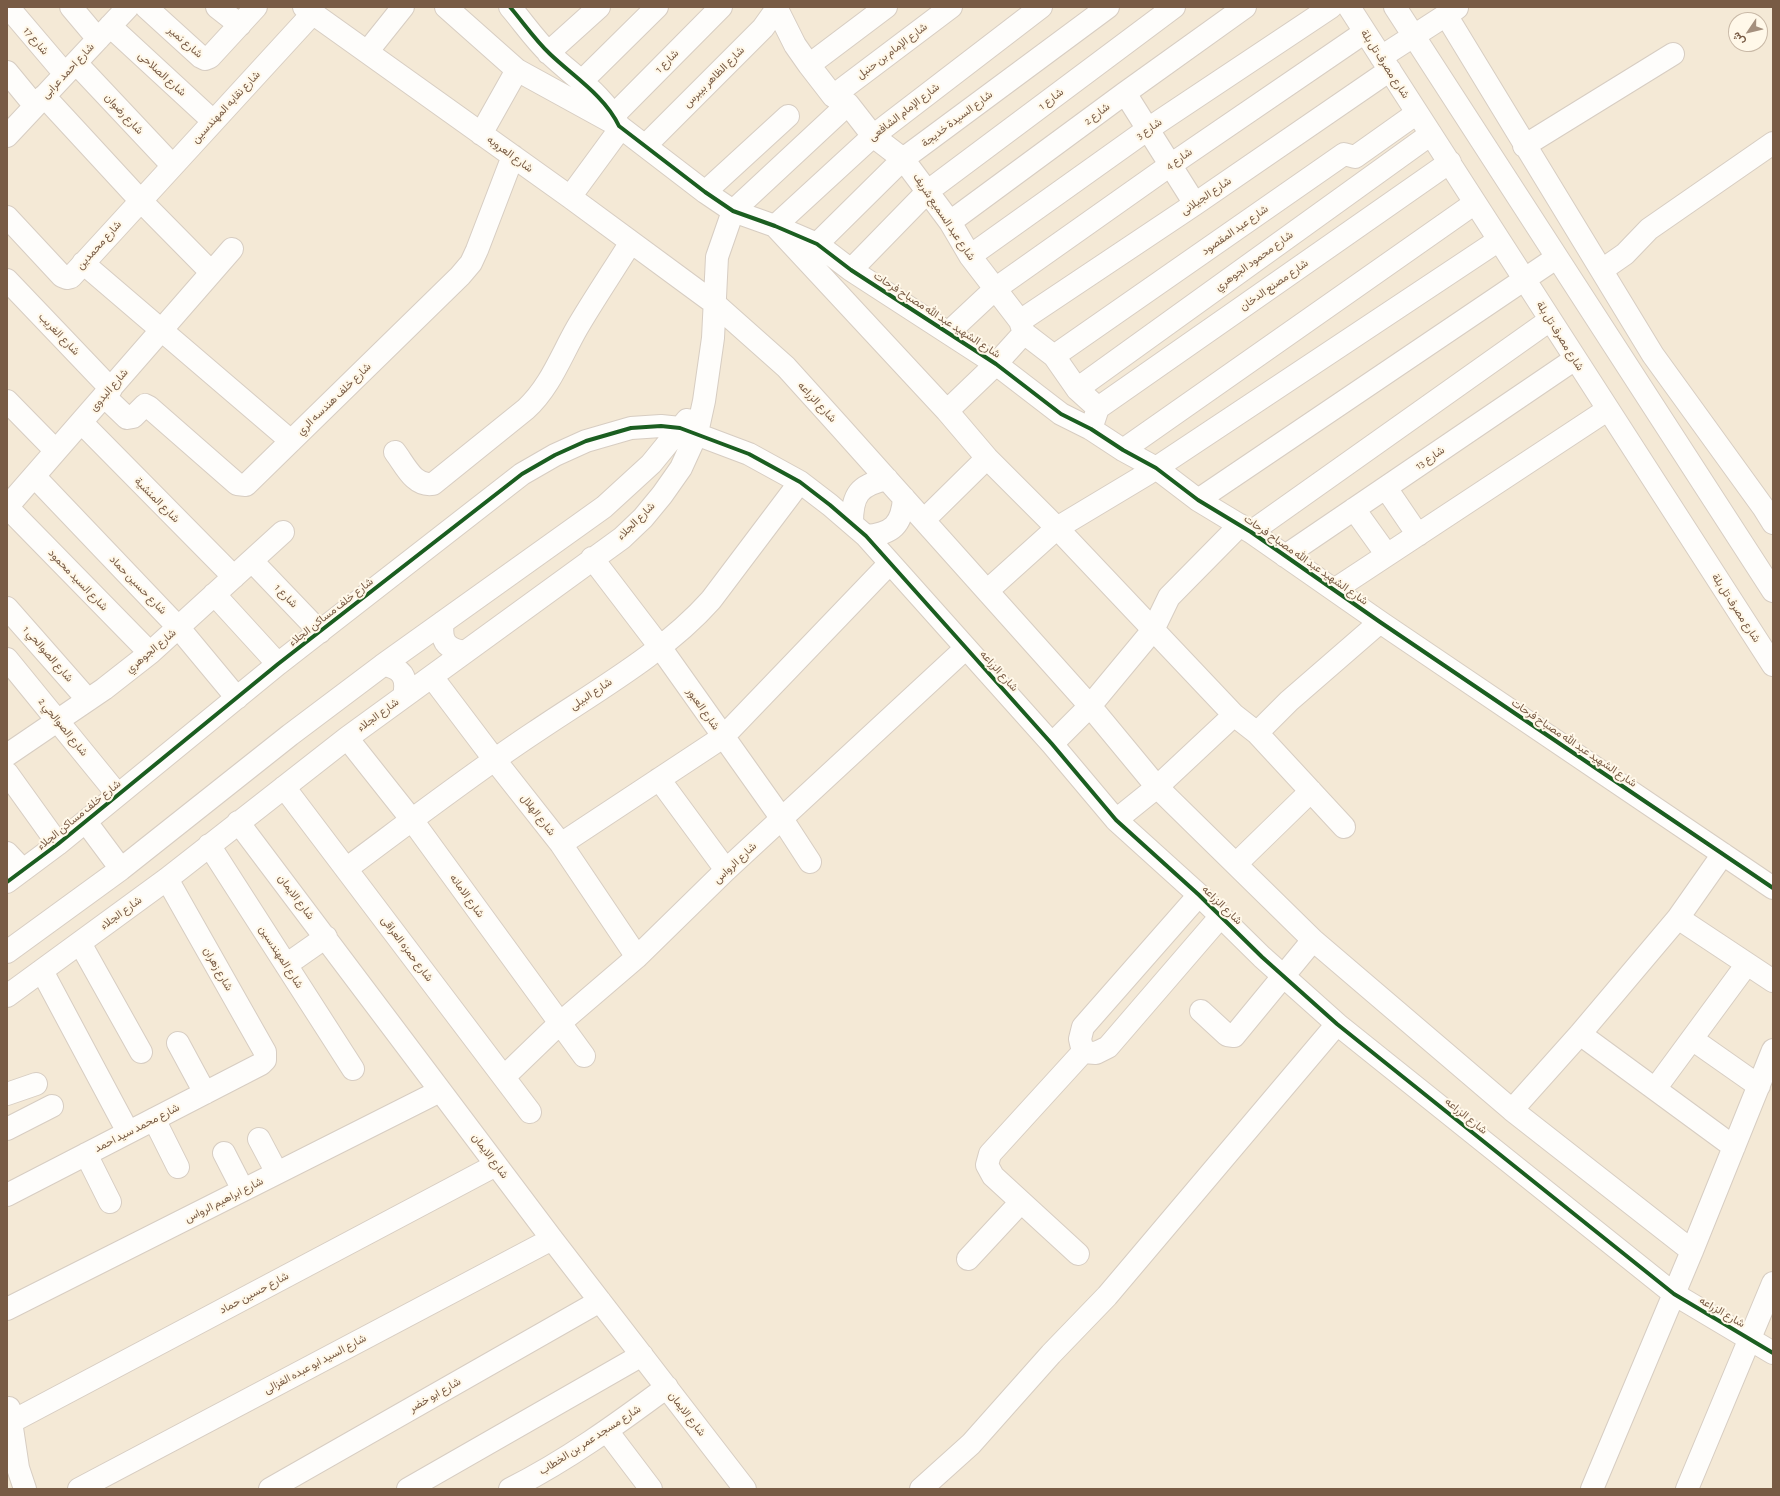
<!DOCTYPE html>
<html>
<head>
<meta charset="utf-8">
<style>
  body { margin:0 }
  #map { position:relative; width:1780px; height:1496px; overflow:hidden; background:#f8f2e7; font-family:"Alegreya Sans",Vazirmatn,sans-serif }
  canvas { display:block }
  .frame { position:absolute; inset:0; border:8px solid #785b45; pointer-events:none }
  .north { position:absolute; left:1728px; top:12px; width:40px; height:40px; box-sizing:border-box; background:#fff8e9; border:1px solid #c9b9a7; border-radius:50%; rotate:235deg; font-size:11px; font-weight:700; line-height:16px; text-align:center; color:#785b45 }
  .north::after { content:''; display:block; margin:auto; width:14px; height:18px; background:#a5907e; clip-path:polygon(50% 0,100% 100%,50% 72%,0 100%) }
</style>
</head>
<body>
<div id="map">
<canvas width="1780" height="1496"></canvas>
<div class="frame"></div>
<div class="north">ش</div>
</div>
<script>
const context = document.querySelector('canvas').getContext('2d');
context.lineJoin = 'round';
function fill(path, color) { context.fillStyle = color; context.fill(path, 'evenodd'); }
function trace(path, color, width, dash) { context.strokeStyle = color; context.lineWidth = width; context.lineCap = dash ? 'butt' : 'round'; context.setLineDash(dash || []); context.stroke(path); }
function label(font, color, halo, rows, align = 'center') {
  context.font = font + ' "Alegreya Sans",Vazirmatn,sans-serif'; context.lineWidth = 4; context.setLineDash([]); context.textBaseline = 'middle'; context.strokeStyle = halo; context.fillStyle = color; for (const [text, x, y, turn = 0] of rows) {
    context.save(); context.translate(x, y); context.rotate((+turn || 0) * Math.PI / 180); context.textAlign = isNaN(turn) ? turn : align; if (halo) context.strokeText(text, 0, 0); context.fillText(text, 0, 0); context.restore();
  }
}
const residential = new Path2D(`
  M7,7H1773V1489H7ZM1736,20H1760V44H1736Z`);
const minor = new Path2D(`
  M8,7L65,74
  M71,7L98,39
  M146,7L201,57L205,59L210,57L256,7
  M217,7L240,25
  M304,7L570,197L714,303L786,367L842,429L1090,706L1157,787L1313,940L1512,1110L1692,1251
  M446,7L517,70L619,126L617,133L570,197
  M510,7C523,22 535,40 550,54C573,76 605,96 619,126L705,192L733,211L775,226L817,244L851,270L996,364L1061,414L1091,429L1123,450L1156,468L1198,500L1251,532L1380,622L1773,888
  M776,7L795,45L809,65L833,96L848,104L873,136L903,159L950,222L970,256L1020,321L1024,333L1054,356L1077,389L1098,408L1091,429
  M1041,7L873,136L775,226L947,411L987,458L1057,528L1234,715L1257,733L1344,827
  M1349,7L1773,665
  M1395,7L1773,591
  M1446,15L1653,355L1763,507L1773,523
  M110,26L213,121
  M367,52L403,7
  M548,53L599,7
  M1381,57L1457,8
  M76,63L172,165
  M809,65L886,7
  M7,72L35,106
  M582,81L657,7
  M1125,93L1195,204
  M44,96L140,200L211,272
  M833,96L951,7
  M614,115L721,7
  M481,134L517,70
  M7,136L128,7
  M646,145L763,28L778,7
  M1524,146L1673,54
  M705,192L788,116
  M7,217L62,276L67,278L71,277L313,13
  M950,222L1125,93L1245,7
  M817,244L903,159L1108,7
  M970,256L1148,129L1331,7
  M83,263L291,441
  M851,270L928,191L1174,7
  M1602,270L1625,254L1649,229L1773,143
  M7,280L111,389
  M1020,321L1195,204L1390,70
  M949,332L995,289L1169,166L1365,32
  M1054,356L1344,154L1355,157L1417,113
  M1077,389L1431,134
  M104,396L127,418L133,417L145,405L149,407L237,484L246,485L460,276L471,263L477,250L513,156
  M7,401L56,451
  M1098,408L1450,162
  M947,411L996,364L1024,333
  M81,422L234,577
  M1123,450L1475,203
  M395,452C405,465 414,487 433,484L526,409C550,387 561,356 577,328C594,299 613,271 631,242
  M34,476L178,627L237,698
  M1386,488L1418,535
  M1198,500L1556,258
  M7,507L232,249
  M7,507L150,653
  M1354,509L1387,555
  M924,520L987,458
  M852,523C852,495 859,485 887,479
  M1251,532L1550,320
  M866,536C892,534 902,525 904,498
  M1285,556L1575,359
  M592,558L660,647L782,819L810,862
  M252,561L320,632
  M1334,590L1607,410
  M987,591L1057,528L1147,474L1499,240
  M214,594L278,664
  M7,608L88,700
  M443,622C440,641 446,649 465,652
  M7,659L118,795
  M383,665C402,668 408,677 404,696
  M432,677L494,759L561,844L637,957
  M1257,733L1289,701L1380,622
  M347,738L412,820L584,1056
  M1052,744L1090,706L1153,630L1169,597L1240,525
  M7,755L104,689L150,653L283,532
  M7,773L58,844
  M659,779L726,870
  M284,787L530,1112
  M1116,820L1157,787L1234,715
  M86,822L121,869
  M238,822L552,1239L745,1489
  M561,844L723,737L890,563
  M209,845L353,1069
  M7,853L23,870
  M1236,864L1311,791
  M346,869C408,823 470,775 535,732C594,692 664,653 711,600L800,482
  M7,882L58,844L278,664L522,474L555,455L586,441L631,428L661,426L680,428L749,454L800,482L830,505L866,536L1052,744L1116,820L1199,895L1262,957L1337,1024L1674,1294L1773,1353
  M1678,918L1773,981
  M80,943L141,1052
  M7,952L121,869L290,735L383,665L604,507L651,464L687,420
  M286,965L326,937
  M42,971L128,1132
  M7,996L167,879L347,738L622,538L643,518L662,495L681,468L697,433L704,401L713,338L717,257L733,211L848,104
  M1201,1011L1227,1035L1234,1036L1313,940
  M1580,1034L1734,1147
  M1692,1039L1759,1086
  M178,1043L205,1093
  M1083,1052L1080,1039L1083,1027L1199,895
  M1083,1052L1096,1053L1108,1047L1221,916
  M504,1077L560,1023L637,957L726,870L966,648
  M1655,1089L1747,964
  M7,1094L36,1084
  M1512,1110L1580,1034L1678,918L1723,854
  M154,1119L178,1167
  M7,1129L52,1106
  M259,1139L277,1173
  M224,1153L243,1190
  M86,1154L110,1202
  M7,1195L261,1064L265,1060V1052L167,879
  M1078,1254L993,1176L987,1165L990,1154L1083,1052
  M968,1259L1021,1202
  M7,1309L440,1091
  M9,1408L18,1468L25,1489
  M7,1413L11,1422L496,1165
  M607,1431L651,1489
  M79,1489L552,1239
  M270,1489L600,1301
  M408,1489L642,1355
  M510,1489C566,1461 617,1424 667,1387
  M921,1489L971,1444L1051,1354L1107,1296L1337,1024
  M1592,1489L1692,1251L1773,1050
  M1687,1489L1773,1283`);
const cycleway = new Path2D(`
  M510,7C523,22 535,40 550,54C573,76 605,96 619,126L705,192L733,211L775,226L817,244L851,270L996,364L1061,414L1091,429L1123,450L1156,468L1198,500L1251,532L1380,622L1773,888
  M7,882L58,844L278,664L522,474L555,455L586,441L631,428L661,426L680,428L749,454L800,482L830,505L866,536L1052,744L1116,820L1199,895L1262,957L1337,1024L1674,1294L1773,1353`);
const streetNames = [
  ["شارع 17",36,41,50],
  ["شارع نمير",185,42,41],
  ["شارع الإمام بن حنبل",892,51,-37],
  ["شارع 1",667,61,-45],
  ["شارع مصرف تل بلة",1385,64,57],
  ["شارع احمد عرابى",68,71,-47],
  ["شارع الصلاحى",162,74,42],
  ["شارع الظاهر بيبرس",714,77,-45],
  ["شارع 1",1051,99,-37],
  ["شارع نقابه المهندسين",226,107,-47],
  ["شارع الإمام الشافعى",904,112,-38],
  ["شارع رضوان",124,114,47],
  ["شارع 2",1097,114,-37],
  ["شارع السيدة خديجة",957,119,-37],
  ["شارع 3",1149,129,-35],
  ["شارع العروبه",510,154,36],
  ["شارع 4",1179,159,-35],
  ["شارع الجيلانى",1206,196,-34],
  ["شارع عبد السميع شريف",944,217,56],
  ["شارع عبد المقصود",1235,230,-35],
  ["شارع محمدين",99,245,-48],
  ["شارع محمود الجوهري",1254,261,-36],
  ["شارع مصنع الدخان",1274,285,-35],
  ["شارع الشهيد عبد الله مصباح فرحات",937,315,33],
  ["شارع الغريب",59,334,46],
  ["شارع مصرف تل بلة",1560,336,58],
  ["شارع البدوى",109,390,-49],
  ["شارع خلف هندسه الري",334,399,-44],
  ["شارع الزراعه",817,402,47],
  ["شارع 13",1430,458,-34],
  ["شارع المنشية",157,500,45],
  ["شارع الجلاء",636,521,-45],
  ["شارع الشهيد عبد الله مصباح فرحات",1306,560,35],
  ["شارع السيد محمود",78,580,46],
  ["شارع حسين حماد",138,585,46],
  ["شارع 1",286,596,46],
  ["شارع مصرف تل بلة",1736,608,57],
  ["شارع خلف مساكن الجلاء",331,612,-38],
  ["شارع الجوهري",151,651,-40],
  ["شارع الصوالحي 1",48,654,49],
  ["شارع الزراعه",999,671,48],
  ["شارع البيلى",591,694,-34],
  ["شارع العبور",703,709,55],
  ["شارع الجلاء",378,715,-36],
  ["شارع الصوالحي 2",63,727,51],
  ["شارع الشهيد عبد الله مصباح فرحات",1574,743,34],
  ["شارع خلف مساكن الجلاء",79,815,-39],
  ["شارع الهلال",538,815,52],
  ["شارع الرواس",735,863,-43],
  ["شارع الامانه",467,896,54],
  ["شارع الايمان",296,897,53],
  ["شارع الزراعه",1222,905,44],
  ["شارع الجلاء",121,913,-36],
  ["شارع حمزه العراقى",407,949,53],
  ["شارع المهندسين",281,957,57],
  ["شارع زهران",218,969,60],
  ["شارع الزراعه",1466,1116,39],
  ["شارع محمد سيد احمد",137,1128,-27],
  ["شارع الايمان",490,1156,53],
  ["شارع ابراهيم الرواس",224,1200,-27],
  ["شارع حسين حماد",254,1293,-28],
  ["شارع الزراعه",1722,1312,30],
  ["شارع السيد ابو عبده الغزالى",315,1364,-28],
  ["شارع ابو خضر",435,1395,-30],
  ["شارع الايمان",687,1414,52],
  ["شارع مسجد عمر بن الخطاب",590,1440,-33]
];
fill(residential, '#f4e9d6');
trace(minor, '#d7cdc2', 24);
trace(minor, '#fefdfb', 22);
trace(cycleway, '#1b5e20', 4);
label('11px', '#785b45', '#fff8e9', streetNames);
</script>
</body>
</html>
